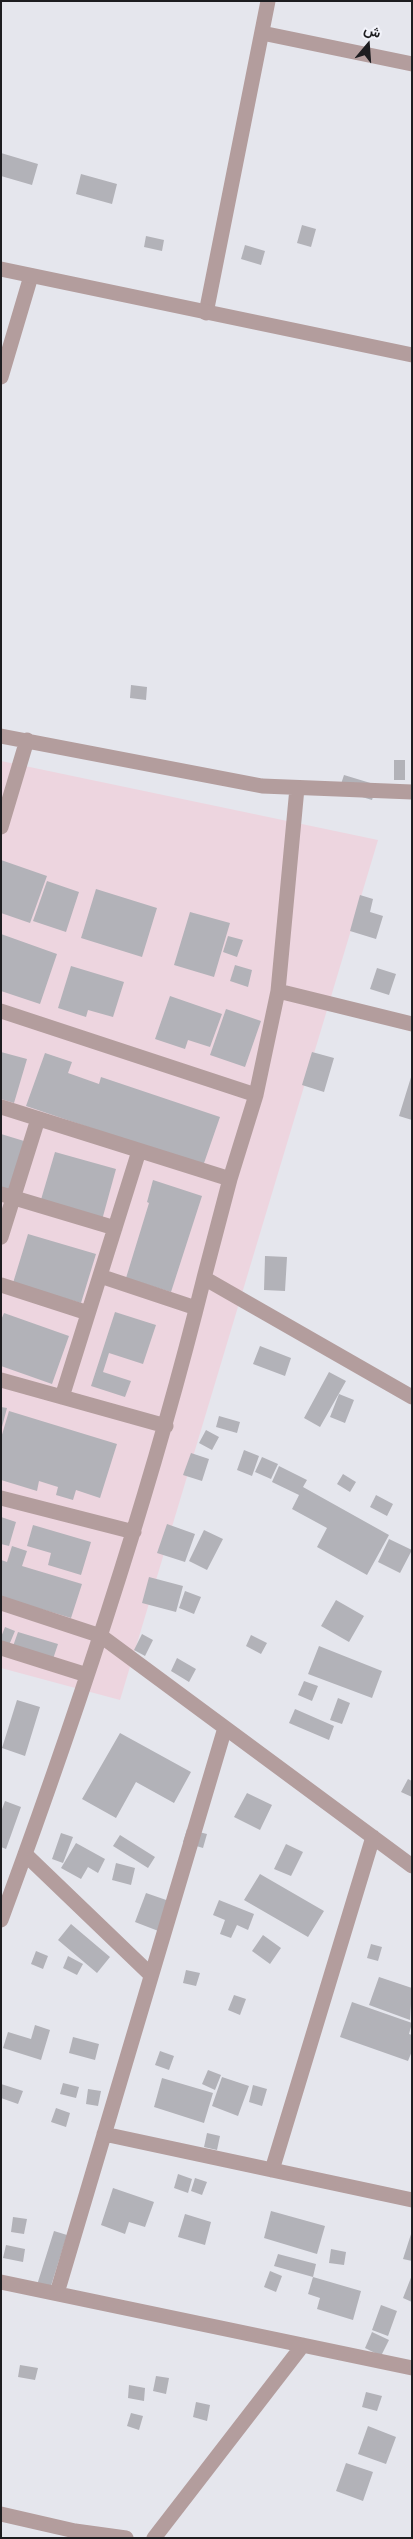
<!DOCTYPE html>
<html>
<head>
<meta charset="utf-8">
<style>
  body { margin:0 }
  #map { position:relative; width:413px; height:2539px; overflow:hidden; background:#e5e6ed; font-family:"Work Sans",Vazirmatn,sans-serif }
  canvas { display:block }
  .frame { position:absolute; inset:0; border:2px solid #1d1d20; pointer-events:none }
  .north { position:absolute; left:343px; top:20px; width:50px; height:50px; -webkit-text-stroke:4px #f2f3fa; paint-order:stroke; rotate:18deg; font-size:14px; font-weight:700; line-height:20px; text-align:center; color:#1d1d20 }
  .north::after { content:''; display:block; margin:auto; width:18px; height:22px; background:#1d1d20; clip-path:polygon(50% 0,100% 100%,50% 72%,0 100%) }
</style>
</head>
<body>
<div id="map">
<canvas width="413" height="2539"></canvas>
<div class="frame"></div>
<div class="north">ش</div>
</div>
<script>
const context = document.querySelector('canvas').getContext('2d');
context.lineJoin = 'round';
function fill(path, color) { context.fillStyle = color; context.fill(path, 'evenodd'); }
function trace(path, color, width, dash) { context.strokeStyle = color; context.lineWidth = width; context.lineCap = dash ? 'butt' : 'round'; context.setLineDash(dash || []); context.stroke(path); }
const commercial = new Path2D(`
  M1,761L378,840L120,1700L1,1668Z`);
const building = new Path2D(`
  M1,153L38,164L32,185L1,176Z
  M81,174L117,184L112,204L76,194Z
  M302,225L316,229L311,247L297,243Z
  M146,236L164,240L162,251L144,247Z
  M245,245L265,251L261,265L241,259Z
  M131,685L147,687L146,700L130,698Z
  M394,760H405V780H394Z
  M344,775L377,785L372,800L339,790Z
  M1,860L47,876L30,923L1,913Z
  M47,881L79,892L66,932L33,921Z
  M96,889L157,908L142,957L81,938Z
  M360,895L373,899L370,912L383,916L376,939L350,931Z
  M190,912L230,923L214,977L174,965Z
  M1,934L57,954L40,1004L1,991Z
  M228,936L243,940L237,957L223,952Z
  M235,965L252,970L248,987L230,981Z
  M71,966L124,982L113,1017L88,1010L86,1017L58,1008Z
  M377,968L396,974L389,995L370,989Z
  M170,996L222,1014L210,1047L188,1040L185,1049L155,1039Z
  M226,1009L261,1021L245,1067L210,1055Z
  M1,1052L27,1059L14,1103L1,1099Z
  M312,1052L334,1058L324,1092L302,1085Z
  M45,1053L72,1062L68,1073L99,1084L101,1077L220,1117L203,1166L26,1106Z
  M412,1074V1120L399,1116Z
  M1,1134L24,1141L9,1191L1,1188Z
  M55,1152L116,1169L102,1220L40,1203Z
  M153,1180L202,1196L171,1292L126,1278L149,1203L147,1202Z
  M28,1234L96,1254L81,1303L13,1283Z
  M265,1256L287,1257L285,1291L264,1290Z
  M115,1312L156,1325L143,1364L109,1353L103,1372L131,1381L125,1397L91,1386Z
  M4,1313L69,1336L52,1384L1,1366V1320Z
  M260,1346L291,1358L285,1376L253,1364Z
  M329,1372L346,1381L320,1427L304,1418Z
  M339,1394L354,1400L345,1423L330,1417Z
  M1,1407L7,1408L2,1427H1Z
  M9,1411L117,1444L100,1498L76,1490L73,1500L56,1495L58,1487L39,1481L37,1491L1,1480V1438Z
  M219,1416L240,1422L237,1433L216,1427Z
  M206,1430L219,1437L212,1450L199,1443Z
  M244,1450L259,1456L252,1476L237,1470Z
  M191,1453L209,1459L202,1481L183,1475Z
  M262,1457L278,1464L271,1479L255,1472Z
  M279,1466L307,1480L303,1487L389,1535L367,1575L317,1547L327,1528L292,1509L299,1495L272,1482Z
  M343,1474L356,1482L350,1492L337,1484Z
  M376,1495L393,1504L387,1516L370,1507Z
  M1,1517L16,1522L9,1546L1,1544Z
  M167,1524L195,1534L185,1562L157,1553Z
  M33,1525L91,1542L81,1575L48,1565L51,1553L27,1546Z
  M204,1530L223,1539L207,1570L189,1561Z
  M389,1539L412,1550L400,1573L378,1562Z
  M12,1546L27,1551L22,1566L82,1584L71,1618L1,1597V1560L7,1562Z
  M149,1577L183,1586L176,1612L142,1603Z
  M185,1591L201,1597L194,1614L179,1608Z
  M336,1600L364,1616L349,1642L321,1626Z
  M5,1627L15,1631L7,1650L1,1647V1637Z
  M18,1632L58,1644L52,1662L12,1649Z
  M142,1634L153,1640L145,1656L134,1650Z
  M251,1635L267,1643L261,1654L246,1646Z
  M319,1646L382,1671L372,1698L308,1674Z
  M177,1658L196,1669L189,1682L171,1671Z
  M304,1681L318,1686L312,1701L298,1695Z
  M338,1698L350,1703L342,1724L330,1720Z
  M17,1700L40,1707L25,1756L2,1748Z
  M295,1709L334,1726L329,1740L289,1723Z
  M120,1733L191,1772L174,1803L136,1782L116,1818L82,1799Z
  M408,1779L412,1781V1797L401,1792Z
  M247,1793L272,1805L260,1830L234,1817Z
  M5,1801L21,1807L6,1849L1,1847V1812Z
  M187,1829L207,1834L203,1848L183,1842Z
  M61,1833L73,1837L63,1863L52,1859Z
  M120,1835L155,1857L148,1868L113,1846Z
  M76,1843L105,1859L98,1873L88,1867L81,1879L61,1868Z
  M286,1844L303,1852L291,1876L274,1869Z
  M116,1863L135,1868L131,1885L112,1880Z
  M260,1874L324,1911L308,1937L244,1900Z
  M146,1893L172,1902L161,1932L135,1922Z
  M219,1900L254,1914L248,1930L237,1925L231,1938L220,1934L225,1920L213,1915Z
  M71,1924L110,1957L97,1973L58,1940Z
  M263,1935L281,1948L270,1964L252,1951Z
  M371,1944L382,1947L378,1961L367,1958Z
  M36,1951L48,1956L43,1969L31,1964Z
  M68,1956L83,1964L77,1975L63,1968Z
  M186,1970L200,1973L196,1986L183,1983Z
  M379,1977L412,1988L410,2020L369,2005Z
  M234,1995L246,1999L240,2015L228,2010Z
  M352,2002L412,2023L409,2034L412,2035V2051L408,2061L340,2037Z
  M35,2025L50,2030L41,2060L3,2048L8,2032L31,2039Z
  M73,2037L99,2044L95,2060L69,2053Z
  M160,2051L174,2056L169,2070L155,2065Z
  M208,2070L221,2075L215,2090L202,2084Z
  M222,2077L249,2086L238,2116L212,2106Z
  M162,2078L213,2093L204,2123L154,2107Z
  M63,2083L79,2087L76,2098L60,2094Z
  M1,2084L23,2091L18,2104L1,2098Z
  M253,2085L267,2089L262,2106L249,2102Z
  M88,2089L101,2091L98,2106L86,2104Z
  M56,2108L70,2113L66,2127L51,2122Z
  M207,2133L220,2136L217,2150L204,2147Z
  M178,2174L192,2179L188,2193L174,2188Z
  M195,2178L207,2182L202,2195L191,2191Z
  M113,2188L154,2202L145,2227L129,2222L125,2234L101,2225Z
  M271,2211L325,2226L317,2254L264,2238Z
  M185,2214L211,2222L205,2245L178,2237Z
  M13,2217L27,2219L24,2234L11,2232Z
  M54,2231L67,2235L50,2289L37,2285Z
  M412,2231V2261L403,2259Z
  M6,2245L25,2249L23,2262L3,2258Z
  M331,2249L346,2252L344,2265L329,2263Z
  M278,2254L316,2264L313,2277L274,2266Z
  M270,2271L282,2276L276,2292L264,2287Z
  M412,2275V2302L403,2298Z
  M313,2277L361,2291L353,2320L317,2309L320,2298L308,2294Z
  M381,2305L397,2311L388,2336L372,2330Z
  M372,2332L389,2340L381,2356L365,2348Z
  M20,2365L38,2368L35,2380L18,2377Z
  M156,2376L169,2378L166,2394L153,2391Z
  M129,2385L145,2388L144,2401L128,2398Z
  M366,2392L382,2396L377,2411L362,2407Z
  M196,2402L210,2405L207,2421L193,2417Z
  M131,2413L143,2416L139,2430L127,2426Z
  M368,2426L396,2437L386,2464L358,2454Z
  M346,2463L373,2472L363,2501L336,2491Z`);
const minor = new Path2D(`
  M262,33L412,64
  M206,313L268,1
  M1,377L31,276
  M1,736L262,786L412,792
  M1,827L27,740
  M278,991L412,1024
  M1,1011L256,1095L278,991L297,788
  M1,1107L230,1179
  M1,1194L115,1228
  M1,1237L38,1119
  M100,1276L196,1308
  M204,1278L230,1179L256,1095
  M1,1285L88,1313
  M1,1380L166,1426
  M62,1397L139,1151
  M1,1498L134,1532
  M1,1603L101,1636L412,1866
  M1,1648L87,1675
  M25,1854L151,1975
  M1,1920C79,1709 150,1496 204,1278L412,1397
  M104,2134L412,2200
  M272,2170L373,1837
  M1,2282L412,2368
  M57,2293L225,1728
  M1,2514L75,2531L126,2538
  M154,2538L303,2345`);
const tertiary = new Path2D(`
  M1,269L412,355`);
fill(commercial, '#edd5df');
fill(building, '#b2b2b8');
trace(minor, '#b39d9d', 15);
trace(tertiary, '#b39d9d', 15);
</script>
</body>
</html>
